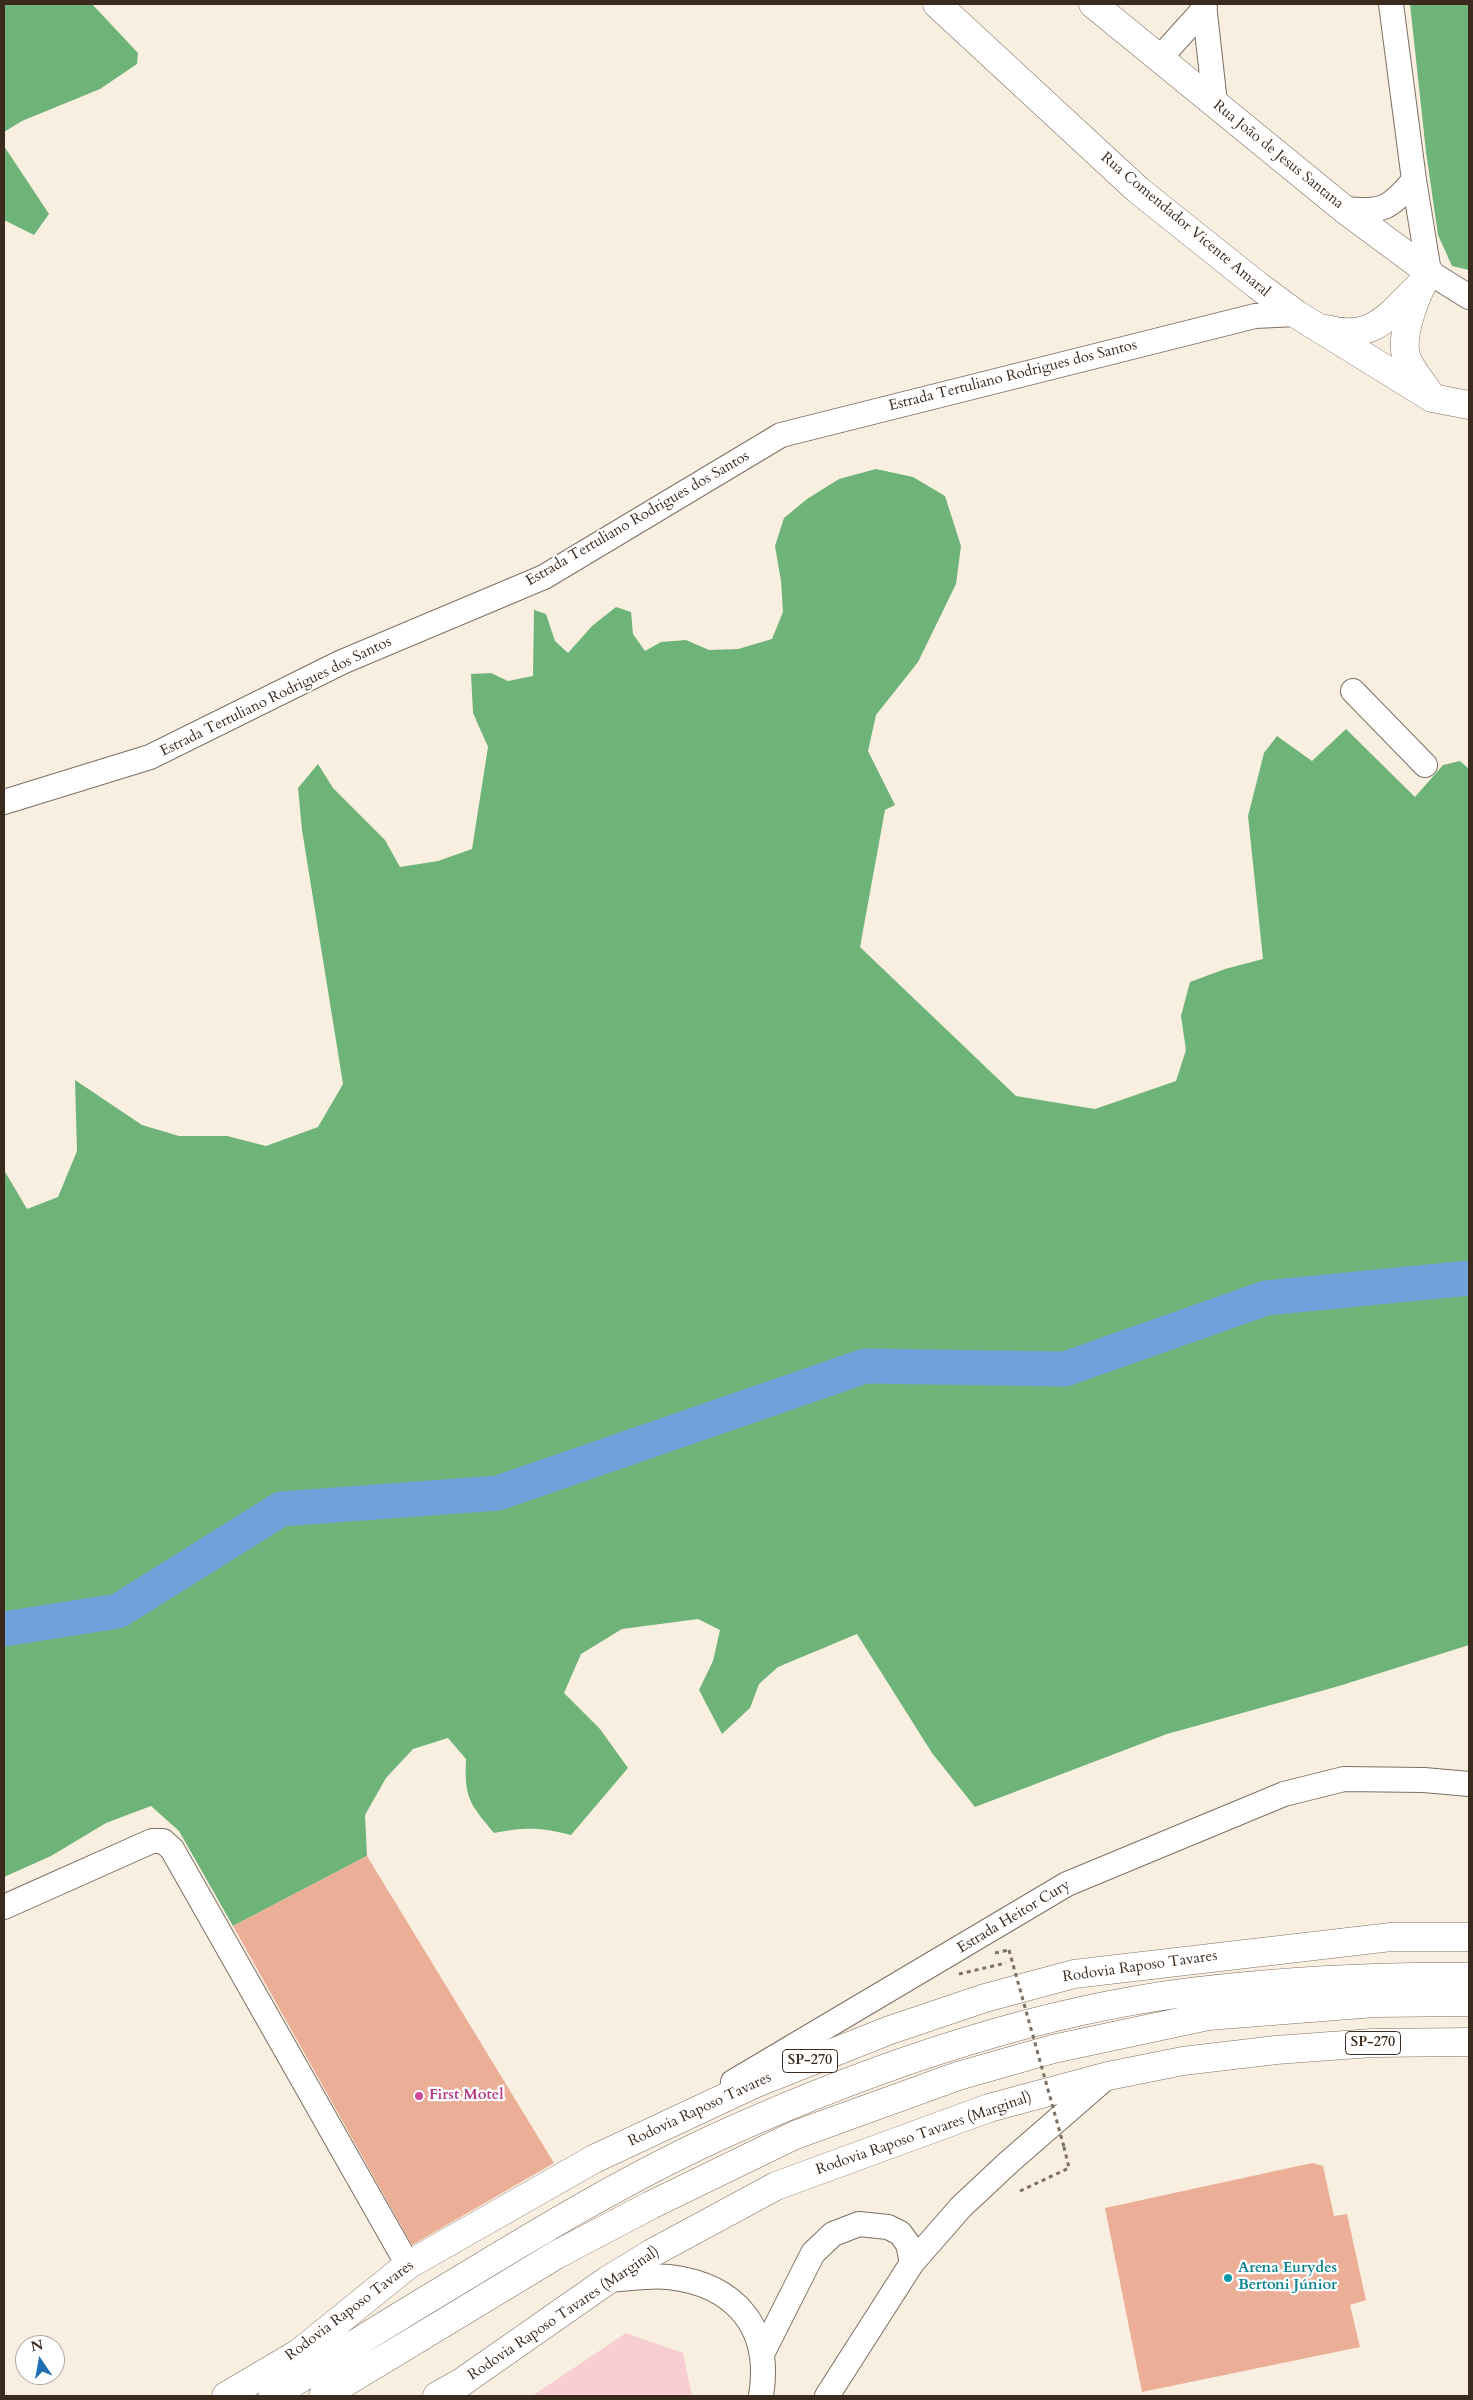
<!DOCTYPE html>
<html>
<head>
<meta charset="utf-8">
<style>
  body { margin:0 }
  #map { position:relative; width:1473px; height:2400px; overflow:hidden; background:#f9efe1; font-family:Cardo,serif }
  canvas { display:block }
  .frame { position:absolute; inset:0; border:5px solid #3b2a1e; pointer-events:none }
  .north { position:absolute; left:15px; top:2335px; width:50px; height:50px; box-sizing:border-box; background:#fff; border:1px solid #b1aaa5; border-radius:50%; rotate:348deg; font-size:14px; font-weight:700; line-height:20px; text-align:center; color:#3b2a1e }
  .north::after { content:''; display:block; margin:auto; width:18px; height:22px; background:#1f6fb2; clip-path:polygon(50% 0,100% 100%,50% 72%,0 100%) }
</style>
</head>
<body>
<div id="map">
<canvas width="1473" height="2400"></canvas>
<div class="frame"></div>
<div class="north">N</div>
</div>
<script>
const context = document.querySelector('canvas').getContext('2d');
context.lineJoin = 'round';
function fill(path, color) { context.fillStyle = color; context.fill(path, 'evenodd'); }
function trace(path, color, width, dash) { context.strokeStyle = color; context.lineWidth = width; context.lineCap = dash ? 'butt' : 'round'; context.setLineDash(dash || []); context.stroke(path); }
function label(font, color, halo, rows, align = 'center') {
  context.font = font + ' Cardo,serif'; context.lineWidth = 4.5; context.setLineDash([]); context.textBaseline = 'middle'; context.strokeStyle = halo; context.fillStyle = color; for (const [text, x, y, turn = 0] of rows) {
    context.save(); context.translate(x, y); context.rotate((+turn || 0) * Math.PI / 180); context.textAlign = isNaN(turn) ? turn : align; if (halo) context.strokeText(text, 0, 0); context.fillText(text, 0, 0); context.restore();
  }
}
const built = new Path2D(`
  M626,2333L683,2353L692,2396H532Z`);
const forest = new Path2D(`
  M4,4H92L138,53L137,64L100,89L22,121L4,132Z
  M1410,4H1469V270L1452,266L1438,235L1426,152Z
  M4,146L49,214L34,235L4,220Z
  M876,469L913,477L945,496L961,546L956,584L918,662L876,715L868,751L895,805L885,810L860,947L1016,1096L1095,1109L1176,1081L1186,1050L1181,1016L1190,982L1225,969L1263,959L1248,816L1264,753L1277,736L1312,761L1346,729L1415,797L1443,765L1460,761L1469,769V1645L1339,1686L1167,1734L975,1807L932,1753L857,1634L778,1667L759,1684L750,1708L722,1734L699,1690L713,1661L720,1630L698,1619L622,1629L581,1654L564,1693L600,1729L628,1768L571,1835C540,1827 525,1827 494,1833C470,1804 464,1798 466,1759L448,1738L413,1749L386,1778L365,1815L367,1856L233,1926L179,1831L151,1806L106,1823L51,1856L4,1877V1170L27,1209L58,1197L77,1151L75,1080L142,1125L179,1136H227L266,1146L318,1127L343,1084L302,830L298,788L318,764L333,788L385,840L400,867L438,861L472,849L488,747L473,713L471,674L491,673L508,681L533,676L534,610L546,614L555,641L568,653L592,626L616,607L631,612L633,634L645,651L661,642L686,640L709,650L738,649L772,639L783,612L781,581L775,546L784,518L807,499L839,479Z`);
const river = new Path2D(`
  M4,1629L118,1611L281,1509L498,1493L865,1366L1065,1369L1266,1298L1469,1278`);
const building = new Path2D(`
  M367,1856L554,2163L412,2245L233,1926Z
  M1312,2163L1323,2166L1334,2216L1347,2214L1366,2300L1350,2305L1360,2347L1142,2392L1105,2208Z`);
const path = new Path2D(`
  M995,1953L1009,1950
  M959,1974L1006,1963
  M1020,2191L1069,2168L1064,2147`);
const minor = new Path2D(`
  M1204,4L1215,103
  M1391,4L1414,180L1429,272L1469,297
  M1159,59L1205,8
  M1344,209C1384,212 1388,210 1414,180
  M1353,691L1425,765
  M4,802L150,757L342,662L544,577L781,435L1255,316L1296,314
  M4,1907L152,1841H163L172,1849L408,2265
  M733,2082L1067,1884L1284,1794L1344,1779L1424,1780L1469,1784
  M608,2280C628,2279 650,2275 669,2277C737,2285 772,2329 761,2396
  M762,2354L813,2253L833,2234L859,2224L888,2227L900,2233L908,2244L912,2263
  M827,2396L912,2263L961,2207L1009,2162L1108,2076`);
const major = new Path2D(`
  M937,4L1138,190L1257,285L1296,314L1432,398L1469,405
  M1093,4L1344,209L1429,272C1417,292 1400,333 1406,356C1410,369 1422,382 1429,393
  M1326,329C1371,342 1389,316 1418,287`);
const highway = new Path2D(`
  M226,2396L299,2353L408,2265L594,2159L754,2084L890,2030L985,1998L1074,1974L1391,1937H1469
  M273,2396C338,2354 404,2313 471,2273C550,2225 631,2177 715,2138C862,2071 1030,2012 1191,1992C1283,1981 1376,1976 1469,1977
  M323,2396L556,2255L651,2205L795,2135L958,2076L1053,2049L1208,2016L1375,2003L1469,2002
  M437,2396L462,2382L608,2280L652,2253L776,2186L989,2108L1108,2076L1183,2061L1276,2050L1372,2043L1469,2042`);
const pathBridge = new Path2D(`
  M1009,1950L1064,2147`);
const markers = [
  [419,2096,5,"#d1479c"],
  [1228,2278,5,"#0f9aa8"]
];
const shields = [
  [1373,2043,55],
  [810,2061,55]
];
const shieldNames = [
  ["SP-270",1373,2043],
  ["SP-270",810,2061]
];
const streetNames = [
  ["Rua João de Jesus Santana",1278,155,39],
  ["Rua Comendador Vicente Amaral",1185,225,40],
  ["Estrada Tertuliano Rodrigues dos Santos",1013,376,-14],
  ["Estrada Tertuliano Rodrigues dos Santos",638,519,-30],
  ["Estrada Tertuliano Rodrigues dos Santos",276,697,-26],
  ["Estrada Heitor Cury",1014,1917,-31],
  ["Rodovia Raposo Tavares",1140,1967,-8],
  ["Rodovia Raposo Tavares",700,2110,-25],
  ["Rodovia Raposo Tavares (Marginal)",924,2134,-19],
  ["Rodovia Raposo Tavares",350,2311,-37],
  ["Rodovia Raposo Tavares (Marginal)",564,2314,-34]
];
const hotelNames = [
  ["First Motel",429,2096]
];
const cultureNames = [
  ["Arena Eurydes",1238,2269],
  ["Bertoni Júnior",1238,2286]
];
fill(built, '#f7cfd2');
fill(forest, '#6eb479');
trace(river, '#70a1da', 35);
fill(building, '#ebaf97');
trace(minor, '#7e6f62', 26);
trace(major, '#7e6f62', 29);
trace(highway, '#7e6f62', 29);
trace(path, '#7e6f62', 3, [4, 4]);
trace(minor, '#fff', 24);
trace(major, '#fff', 28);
trace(highway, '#fff', 28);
trace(pathBridge, '#7e6f62', 3, [4, 4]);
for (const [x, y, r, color] of markers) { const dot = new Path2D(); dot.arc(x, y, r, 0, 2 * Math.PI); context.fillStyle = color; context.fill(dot); trace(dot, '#fff', 2); }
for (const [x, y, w] of shields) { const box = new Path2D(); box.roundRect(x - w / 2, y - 11.5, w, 23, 4); context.fillStyle = '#fff'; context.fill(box); trace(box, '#3b2a1e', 1); }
label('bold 14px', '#3b2a1e', null, shieldNames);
label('15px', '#3b2a1e', '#fff', streetNames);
label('bold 15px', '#b23c85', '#fff', hotelNames, 'left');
label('bold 15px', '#0d838f', '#fff', cultureNames, 'left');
</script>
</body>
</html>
